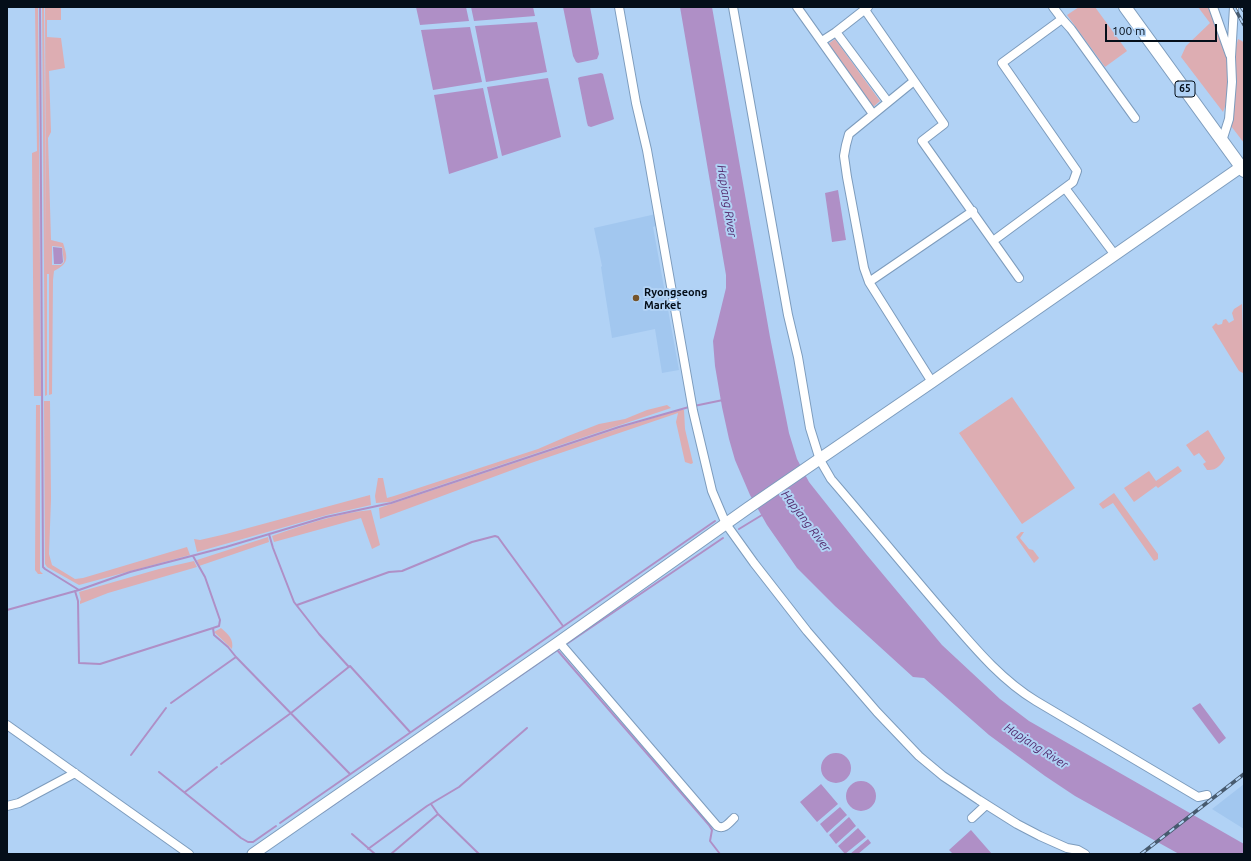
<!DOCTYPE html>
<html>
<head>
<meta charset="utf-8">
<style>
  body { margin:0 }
  #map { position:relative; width:1251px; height:861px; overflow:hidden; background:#b1d2f5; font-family:Ubuntu,sans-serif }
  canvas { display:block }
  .frame { position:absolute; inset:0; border:8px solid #040e19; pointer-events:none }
  .scale { position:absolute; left:1105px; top:24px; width:112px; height:18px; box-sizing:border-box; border:2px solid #040e19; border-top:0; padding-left:5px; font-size:12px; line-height:14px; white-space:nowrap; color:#040e19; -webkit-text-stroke:3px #b1d2f5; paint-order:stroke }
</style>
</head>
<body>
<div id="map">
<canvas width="1251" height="861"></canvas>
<div class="frame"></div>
<div class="scale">100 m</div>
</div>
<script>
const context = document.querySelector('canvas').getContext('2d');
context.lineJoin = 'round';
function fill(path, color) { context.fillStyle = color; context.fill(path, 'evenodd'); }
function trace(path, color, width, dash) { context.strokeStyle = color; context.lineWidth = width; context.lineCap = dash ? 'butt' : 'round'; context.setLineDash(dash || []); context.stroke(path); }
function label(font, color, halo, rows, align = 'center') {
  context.font = font + ' Ubuntu,sans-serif'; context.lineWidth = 4; context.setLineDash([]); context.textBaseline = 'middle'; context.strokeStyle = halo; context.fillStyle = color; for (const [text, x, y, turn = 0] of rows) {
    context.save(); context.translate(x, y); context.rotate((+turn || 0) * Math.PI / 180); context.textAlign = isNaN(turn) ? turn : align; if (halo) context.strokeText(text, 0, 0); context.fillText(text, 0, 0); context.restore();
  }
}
const built = new Path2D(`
  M656,214L658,225L653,227L679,370L662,373L655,329L612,338L601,267L602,266L594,228Z
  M1244,784V829L1212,809Z`);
const green = new Path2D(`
  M35,7H38L41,396H34L32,153L37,151Z
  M42,7H44L46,251L45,7H61V20H47V37L61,38L65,68L49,71L51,132L48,138L51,240L63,243C68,259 69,263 54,271L53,280L52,394L49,395V274H47V395L45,396ZM52,246L62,247L64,262L61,265H52Z
  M1079,7H1095L1127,51L1105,67L1067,15Z
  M1198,7H1210C1215,20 1222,34 1225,48C1228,65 1231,96 1223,112L1181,57L1186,46L1210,23Z
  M835,39L880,101L873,107L828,44Z
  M1238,39L1242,41L1244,43V143L1231,126L1235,51Z
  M1242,304L1244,372L1243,373L1239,371L1212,327L1216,323L1218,325L1222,324L1223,320L1226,319L1229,323L1234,320L1232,313L1234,309Z
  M1012,397L1075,488L1022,524L959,433Z
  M44,401H50L51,499L49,554L52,565L75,579L83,578L187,547L190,555L79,585L47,567L45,564Z
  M36,405H40V571L43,574H38L35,570Z
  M667,405L671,408L390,502L376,503L375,496L378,478H383L387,498L394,496L538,449L568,436L599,424L625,419L647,410Z
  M680,410H684L685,429L693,463L691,464L685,462L676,422L678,413L531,463L380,519L379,508L620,428Z
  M1208,430L1225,458C1221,465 1216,471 1207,470L1203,464L1206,462L1199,453L1194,456L1186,445Z
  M1178,466L1182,471L1158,488L1156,486L1134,502L1124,488L1149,471L1156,481Z
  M1114,493L1158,554V559L1154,561L1113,503L1103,509L1099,504Z
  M370,495L371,505L327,515L197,552L194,539L200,540L226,534Z
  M371,510L380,545L372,549L361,518L274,542L272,536C304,525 337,513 371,510Z
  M1021,532H1024L1020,538L1029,549L1033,550L1039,558L1034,563L1016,537Z
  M268,537L269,542L199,566L197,560Z
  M194,561L197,567L108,593L80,604V601L81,600L79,592L159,569Z
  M221,628C228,634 234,639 232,649L214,632Z`);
const water = new Path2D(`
  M416,7H466L469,21L420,25Z
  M471,7H533L535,16L474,21Z
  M563,7H590L599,54L597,59L578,63L576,62L573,56Z
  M680,7H712L770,337L789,433L797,459L809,482L866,554L942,645L1000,699L1029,721L1244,844V854H1179L1075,796L1045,776L989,735L924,678L913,677L835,606L797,568L767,525L750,495L735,460L729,439L722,407L715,366L713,341L726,288V275Z
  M537,22L547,72L486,82L475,26Z
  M470,27L482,82L433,90L421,30Z
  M601,73L603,74L614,119L612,120L591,127L588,126L587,123L578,78L580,77Z
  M548,78L561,137L502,156L487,87Z
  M483,88L498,158L449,174L434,95Z
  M838,190L846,240L832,242L825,193Z
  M53,247L62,248L63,262L61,264H54Z
  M1200,703L1226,738L1219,744L1192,708Z
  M821 768a15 15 0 1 1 30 0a15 15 0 1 1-30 0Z
  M846 796a15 15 0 1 1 30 0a15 15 0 1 1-30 0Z
  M821,784L838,804L817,822L800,802Z
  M840,807L847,815L827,833L820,824Z
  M849,817L856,826L836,844L829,835Z
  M858,828L866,837L845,854L838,846Z
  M971,830L992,854H953L949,850Z
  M868,839L871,843L858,854H850Z`);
const stream = new Path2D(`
  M40,7L43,567L45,569L79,590
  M694,406L723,400
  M739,529L762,515
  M269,534L273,548L294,602L319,634L349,667
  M193,556L205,577L220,620L219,626L213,628
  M75,591L78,601L79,663L100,664L213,628L214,635L228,647L236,657L350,774
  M297,605L389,572L402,571L472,542L495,536L498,537L503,544L563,626
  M7,610L79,590L130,572L226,547L326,517L391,503L619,427L689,407
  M568,643L723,538
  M558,651L709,825L712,830L710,841L720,854
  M171,703L236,657
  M131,755L166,708
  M221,764L291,713L350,666L410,732
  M159,772L241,838L248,842H253L276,826
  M185,792L217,767
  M431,804L438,814L479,854
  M323,812L559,649
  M280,823L715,521
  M352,834L375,854
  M368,849L427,806L459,787L527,728
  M391,854L438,814`);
const street = new Path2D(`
  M619,7L636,103L647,150L693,411L712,491L726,524L754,563L807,631L877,712L919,756L943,776L979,800L1017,824L1040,836L1067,848L1078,850L1085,854
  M733,7L788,315L798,357L810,428L820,460L831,479C868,522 904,566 941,609C970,642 998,678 1036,701L1198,797L1207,795
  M797,7L873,114
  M868,7L836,32L888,102
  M1213,7L1230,55
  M865,10L944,124L922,141L1019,278
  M1062,19L1071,29L1135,118
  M822,41L836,32
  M914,81L849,134L846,145L844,156L847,177L864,268L869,282L932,382
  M1222,141L1229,119L1232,82L1231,57L1234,7
  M1065,188L1115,255
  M993,241L1073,182L1077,171L1002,63L1062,19L1053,7
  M869,282L973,211
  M559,642L717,826C724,830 729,823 734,818
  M7,725L189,854
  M7,806L19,803L75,773
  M972,818L986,805`);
const secondary = new Path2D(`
  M253,854L559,642L748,508L932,382L1241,167`);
const primary = new Path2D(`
  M1125,7L1244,171`);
const rail = new Path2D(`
  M1234,7L1244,25
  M1241,7L1244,11
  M1141,854L1244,774`);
const markers = [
  [636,298,4,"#75542b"]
];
const shields = [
  [1185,89,20]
];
const shieldNames = [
  ["65",1185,89]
];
const poiNames = [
  ["Ryongseong",644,292],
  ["Market",644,305]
];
const waterNames = [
  ["Hapjang River",727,201,81],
  ["Hapjang River",806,521,53],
  ["Hapjang River",1036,746,33]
];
fill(built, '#a2c7ef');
fill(green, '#ddadb2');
fill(water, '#af8fc6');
trace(stream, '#af8fc6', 2);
trace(street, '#7d9cbd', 10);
trace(secondary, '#7d9cbd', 13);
trace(primary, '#7d9cbd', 14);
trace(street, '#fff', 8);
trace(secondary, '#fff', 11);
trace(primary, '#fff', 12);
trace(rail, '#475a6e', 3.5);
trace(rail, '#b1d2f5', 2, [6]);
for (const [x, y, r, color] of markers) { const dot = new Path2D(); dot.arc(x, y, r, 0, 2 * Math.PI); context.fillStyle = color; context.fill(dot); trace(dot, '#b1d2f5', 1.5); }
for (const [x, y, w] of shields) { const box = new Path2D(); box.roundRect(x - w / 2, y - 8, w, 16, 3); context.fillStyle = '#b1d2f5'; context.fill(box); trace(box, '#040e19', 1); }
label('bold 10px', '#040e19', null, shieldNames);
label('bold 11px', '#040e19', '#b1d2f5', poiNames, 'left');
label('italic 12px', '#532a6d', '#b1d2f5', waterNames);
</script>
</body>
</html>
